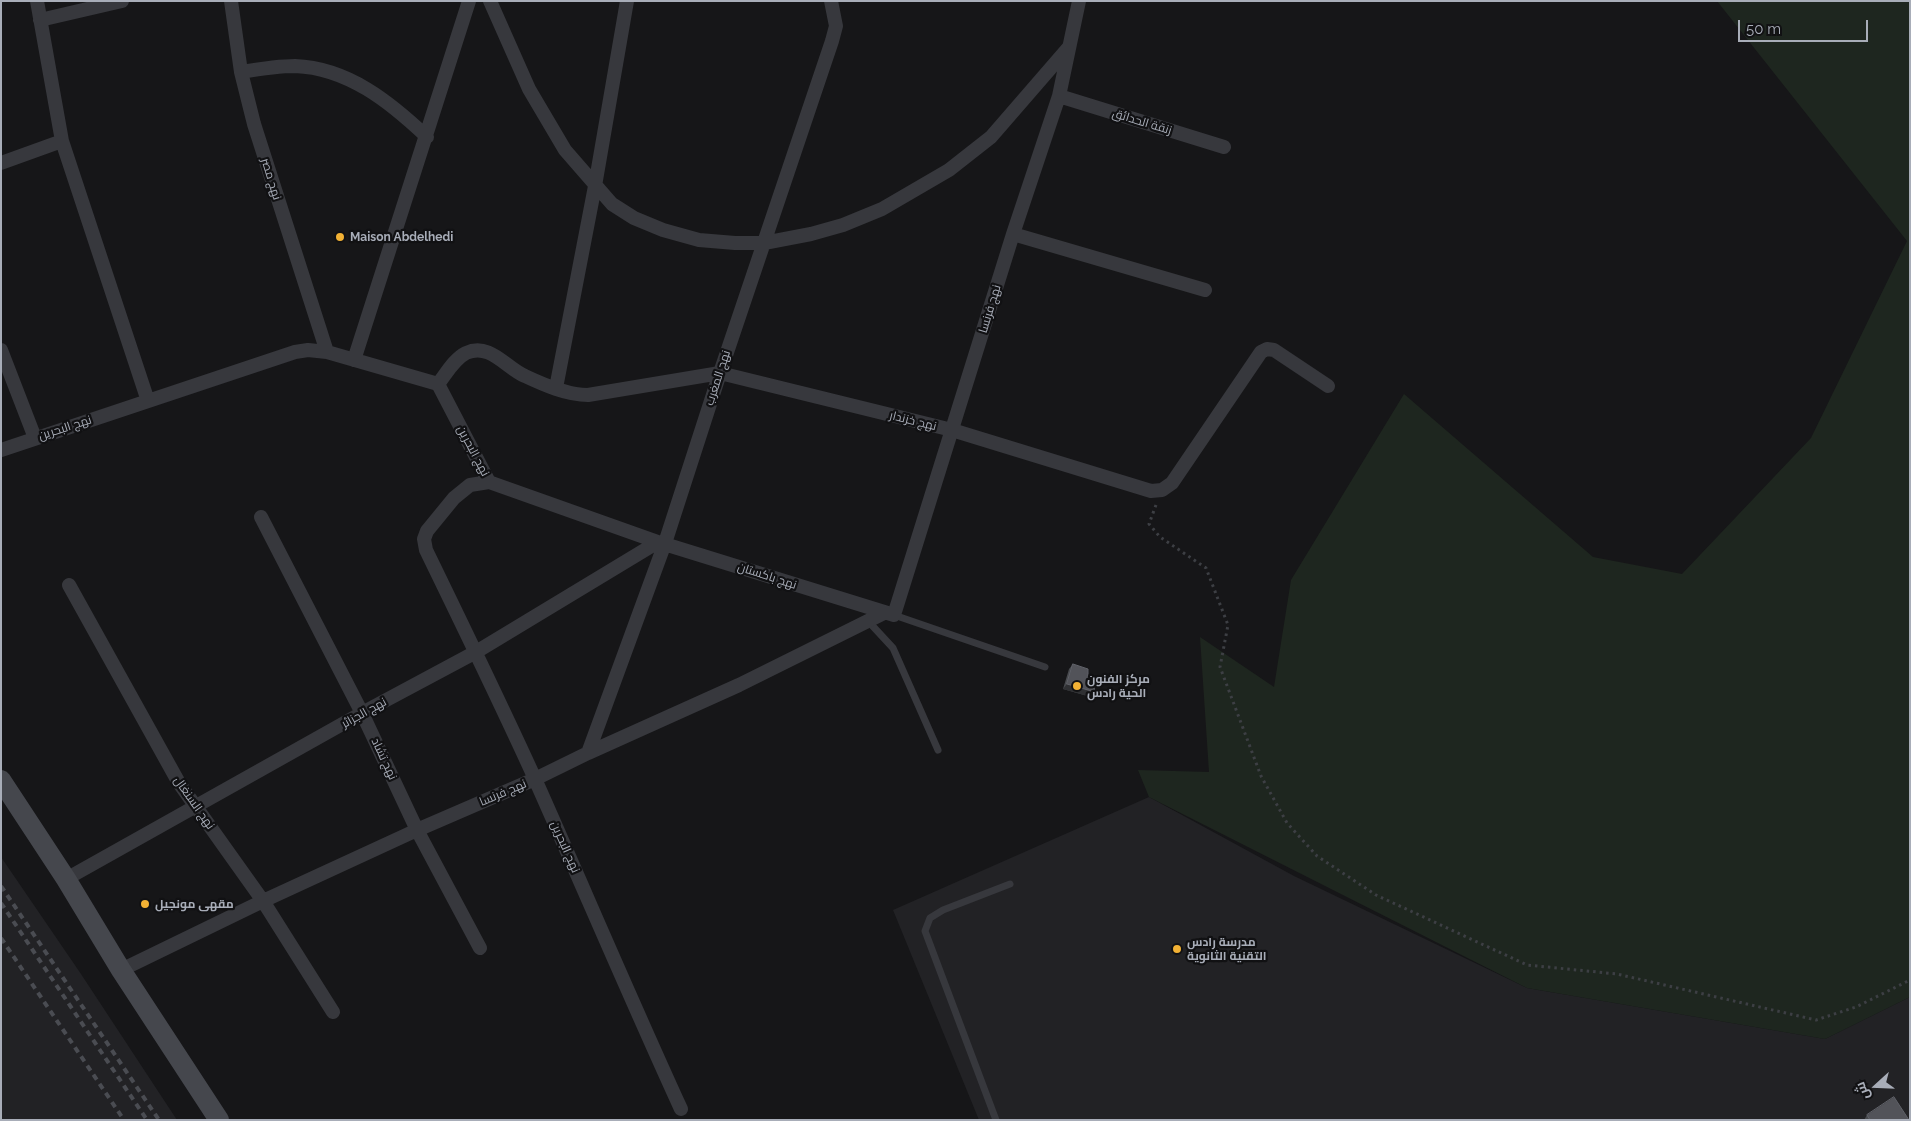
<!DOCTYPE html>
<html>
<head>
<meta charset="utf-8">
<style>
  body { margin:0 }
  #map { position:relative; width:1911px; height:1121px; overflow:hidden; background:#161618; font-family:Raleway,Cairo,sans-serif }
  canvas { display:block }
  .frame { position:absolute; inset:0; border:2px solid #a8adb8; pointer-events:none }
  .north { position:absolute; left:1851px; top:1061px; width:50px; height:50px; -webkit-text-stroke:4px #111113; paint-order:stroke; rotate:250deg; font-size:14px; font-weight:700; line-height:20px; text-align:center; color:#a8adb8 }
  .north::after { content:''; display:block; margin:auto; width:18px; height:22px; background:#a8adb8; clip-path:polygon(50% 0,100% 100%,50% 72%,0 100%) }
  .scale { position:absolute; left:1738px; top:20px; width:130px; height:22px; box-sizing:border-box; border:2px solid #a8adb8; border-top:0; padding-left:6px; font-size:15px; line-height:18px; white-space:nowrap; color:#a8adb8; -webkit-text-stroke:4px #111113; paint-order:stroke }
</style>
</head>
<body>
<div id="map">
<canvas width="1911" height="1121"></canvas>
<div class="frame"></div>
<div class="north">ش</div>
<div class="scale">50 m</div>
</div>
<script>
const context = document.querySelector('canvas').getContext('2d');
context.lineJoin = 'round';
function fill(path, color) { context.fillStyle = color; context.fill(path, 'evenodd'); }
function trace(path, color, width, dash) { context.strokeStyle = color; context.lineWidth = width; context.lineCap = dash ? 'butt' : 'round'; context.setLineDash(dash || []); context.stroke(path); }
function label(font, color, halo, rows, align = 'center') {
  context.font = font + ' Raleway,Cairo,sans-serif'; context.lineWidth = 4.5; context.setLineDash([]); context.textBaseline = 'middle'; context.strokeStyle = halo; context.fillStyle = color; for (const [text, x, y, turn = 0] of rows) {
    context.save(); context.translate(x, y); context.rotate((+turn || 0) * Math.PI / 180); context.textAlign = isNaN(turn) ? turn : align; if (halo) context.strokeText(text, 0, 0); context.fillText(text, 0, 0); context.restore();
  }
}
const built = new Path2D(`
  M1149,797L1294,876L1527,988L1825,1039L1910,997V1120H979L893,910Z
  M1,857L81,974L177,1120H1Z`);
const green = new Path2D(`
  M1717,1H1910V997L1825,1039L1527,988L1149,797L1138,770L1209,772L1200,637L1274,687L1291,580L1404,394L1593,557L1682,574L1811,438L1907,241Z`);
const path = new Path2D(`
  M1156,505L1149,524L1160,537L1206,568L1228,625L1220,667L1261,776L1287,823L1317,856L1376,895L1527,965L1617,974L1816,1020L1856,1007L1910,980`);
const lane = new Path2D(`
  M894,615L1045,667
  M868,621L893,648L938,750
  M996,1120L925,931L930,918L943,910L1010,884`);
const street = new Path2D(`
  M37,1L62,141L148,401
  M231,1L241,72L254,124L327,352
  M490,1L529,89L565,150L612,204L634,218L663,230L699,240L735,243H764L811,234L843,225L882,209L949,170L991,137L1069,47
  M40,20L122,1
  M241,72C259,69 277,66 295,66C348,68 390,102 427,137
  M1059,96L1224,147
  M1,163L62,141
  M1013,234L1205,290
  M1,350L35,438
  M354,360L469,1
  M438,384C446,374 454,359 466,353C490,342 506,368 525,376C544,385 567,395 588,395L720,373L952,430L1151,491L1162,490L1172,483L1261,352L1267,349L1274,350L1328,386
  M556,388L595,186L627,1
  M1,450L295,352L308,350L327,352L438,384L489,482L470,485L454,498L427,531L424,539L426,550C463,626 500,702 535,779C584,889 631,1000 681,1109
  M489,482L658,542L894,615L1013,234L1059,96L1079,1
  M261,517L362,713L417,830L480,948
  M69,585L179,783L263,901L333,1012
  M588,753L665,543L720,373L832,41L836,26L831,1
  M66,879L362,713L476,652L658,542
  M121,970L263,901L417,830L535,779L588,753L739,685L884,613`);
const secondary = new Path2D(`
  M1,780L66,879L121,970L219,1120`);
const rail = new Path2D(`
  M1,886L159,1120
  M1,903L147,1120
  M1,938L124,1120`);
const wall = new Path2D(`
  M1073,664L1088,676L1091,697L1063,689L1069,669Z
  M1867,1115L1909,1120H1864Z`);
const shadedWall = new Path2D(`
  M1067,684L1095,692L1091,697L1063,689Z`);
const building = new Path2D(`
  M1073,664L1088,669V676L1092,678L1095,692L1067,684Z
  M1894,1097L1909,1120H1870L1867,1115Z`);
const markers = [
  [340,237,5,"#f2b134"],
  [1077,686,5,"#f2b134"],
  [145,904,5,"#f2b134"],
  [1177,949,5,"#f2b134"]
];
const streetNames = [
  ["زنقة الحدائق",1142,122,17],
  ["نهج مصر",271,179,73],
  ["نهج فرنسا",990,309,-73],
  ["نهج المغرب",718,378,-72],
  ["نهج خزندار",913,421,14],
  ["نهج البحرين",65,428,-18],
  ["نهج البحرين",473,451,62],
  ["نهج باكستان",767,576,18],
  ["نهج الجزائر",364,713,-29],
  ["نهج تشاد",384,759,65],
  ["نهج فرنسا",503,793,-23],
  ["نهج السنغال",194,803,55],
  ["نهج البحرين",565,847,66]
];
const poiNames = [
  ["Maison Abdelhedi",350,237],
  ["مركز الفنون",1087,679],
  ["الحية رادس",1087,693],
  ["مقهى مونجيل",155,904],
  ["مدرسة رادس",1187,942],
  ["التقنية الثانوية",1187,956]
];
fill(built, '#222225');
fill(green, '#1e261f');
trace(path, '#3d3f44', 3, [2.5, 4]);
trace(lane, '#37383d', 7);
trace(street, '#37383d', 14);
trace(secondary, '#45474d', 20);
trace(rail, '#4a4c52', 4, [6, 5]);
fill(wall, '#47494d');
fill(shadedWall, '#2f3033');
fill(building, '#525359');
trace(building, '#5f6168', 1);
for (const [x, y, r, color] of markers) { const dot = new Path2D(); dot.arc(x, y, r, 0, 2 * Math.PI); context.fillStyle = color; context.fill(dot); trace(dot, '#111113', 2); }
label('12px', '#a8adb8', '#111113', streetNames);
label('bold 12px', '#a8adb8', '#111113', poiNames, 'left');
</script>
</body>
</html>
